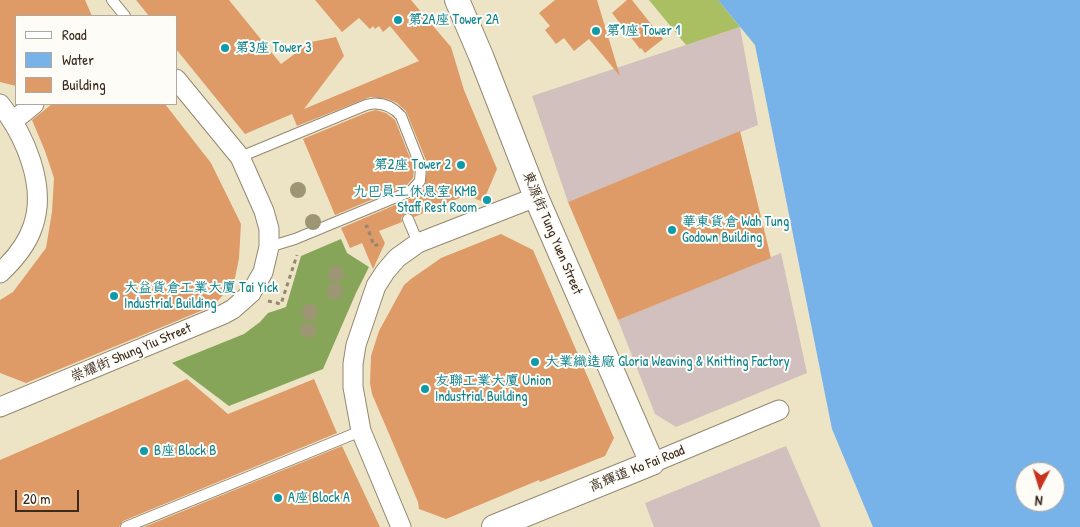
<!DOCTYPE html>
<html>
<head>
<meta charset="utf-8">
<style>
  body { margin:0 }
  #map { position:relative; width:1080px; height:527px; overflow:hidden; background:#ede4c5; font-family:"Patrick Hand",sans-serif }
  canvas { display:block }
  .legend { position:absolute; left:15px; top:15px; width:162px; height:90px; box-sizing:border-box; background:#fdfcf7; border:1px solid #afa8a0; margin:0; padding:6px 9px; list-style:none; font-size:15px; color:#3b2a1e }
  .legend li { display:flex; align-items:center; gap:10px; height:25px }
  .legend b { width:25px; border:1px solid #afa8a0 }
  .north { position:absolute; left:1015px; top:462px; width:50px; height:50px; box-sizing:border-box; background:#fdfcf7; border:1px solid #afa8a0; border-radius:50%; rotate:185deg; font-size:14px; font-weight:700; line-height:20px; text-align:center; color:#3b2a1e }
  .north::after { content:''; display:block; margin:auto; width:18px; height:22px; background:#c8321e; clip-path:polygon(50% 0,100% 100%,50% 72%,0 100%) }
  .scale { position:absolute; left:15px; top:490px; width:64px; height:22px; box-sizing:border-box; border:2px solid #3b2a1e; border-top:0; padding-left:6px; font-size:15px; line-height:18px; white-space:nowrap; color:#3b2a1e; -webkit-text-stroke:4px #fdfcf7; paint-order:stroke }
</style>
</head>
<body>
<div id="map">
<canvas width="1080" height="527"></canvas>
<ul class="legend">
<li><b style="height:6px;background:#fff"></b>Road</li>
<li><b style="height:14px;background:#77b2e8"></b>Water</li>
<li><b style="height:14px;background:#de9b67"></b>Building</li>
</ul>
<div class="north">N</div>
<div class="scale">20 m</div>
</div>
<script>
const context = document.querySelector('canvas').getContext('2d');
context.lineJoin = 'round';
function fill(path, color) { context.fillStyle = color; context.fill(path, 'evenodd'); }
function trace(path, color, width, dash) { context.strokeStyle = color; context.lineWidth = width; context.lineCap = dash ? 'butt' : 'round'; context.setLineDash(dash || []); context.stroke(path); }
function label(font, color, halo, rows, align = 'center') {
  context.font = font + ' "Patrick Hand","LXGW WenKai TC",sans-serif'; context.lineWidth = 4; context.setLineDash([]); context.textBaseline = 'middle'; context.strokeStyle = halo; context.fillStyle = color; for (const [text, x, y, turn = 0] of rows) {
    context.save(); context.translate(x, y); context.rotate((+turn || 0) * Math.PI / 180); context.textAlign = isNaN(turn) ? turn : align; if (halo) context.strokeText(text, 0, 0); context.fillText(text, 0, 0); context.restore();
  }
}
const industrial = new Path2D(`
  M740,27L758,125L568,202L532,96Z
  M781,253L807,373L676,427L655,414L618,320Z
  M786,446L821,527H654L645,503Z`);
const green = new Path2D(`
  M649,0H718L740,27L686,45Z`);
const forest = new Path2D(`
  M341,239L347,253L369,267L356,293L323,369L229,406L172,363L244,334L260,322L268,313L286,307L301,256Z`);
const water = new Path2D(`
  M718,0H1080V527H873L832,429L755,45ZM1025,472H1055V502H1025Z`);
const building = new Path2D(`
  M0,0H85L92,16H16V86L0,82Z
  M136,0H229L281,64L311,42L336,37L344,56L304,109L419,61L390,26L383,32L379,26L375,29L373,26L370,29L359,18L342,32L315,0H411L451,47L464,90L497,169L483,202L467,195L414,217L409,212L405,213L401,218L402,222L379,231L385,243L373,269L362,243L350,248L341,228L414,197L425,185L428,165L406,111L397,103L388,99L370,97L297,126L292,114L245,134L176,49V16H149Z
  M555,0H597L620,76L589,39L574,51L564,38L556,44L545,30L550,26L539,13Z
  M627,0H632L663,39L645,53L641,48L640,49L612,13Z
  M52,104H165L211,163L241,224L239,258L234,283L213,306L26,383L0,373V300L13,292L46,248L52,212L54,178L45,151L32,120Z
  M376,110L386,113L395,120L414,168L413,178L407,185L335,215L303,139L368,112Z
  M740,131L771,258L618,320L568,202Z
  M501,234L533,250L614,438L605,456L540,482L539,480L446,519L419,509L418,502L372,394L370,383L371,356L379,331L404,285L411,279L441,258Z
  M187,379L228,414L314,379L337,433L123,521L119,527H0V460Z
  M342,446L380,527H144Z`);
const path = new Path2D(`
  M365,227L367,226L374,246L382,243
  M268,301L281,304L297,255`);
const service = new Path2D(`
  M112,0L125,16
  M240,157L366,105C380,101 391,105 401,116L421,167L420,181L411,191L295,239L269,247
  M408,219L418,243
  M126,527L361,431`);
const minor = new Path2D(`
  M0,104C25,135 47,186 33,226C27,245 14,260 0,273
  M13,121L34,104
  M0,407L224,314L233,309L251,293L263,272L269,247V229L264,211L240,157L176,79
  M652,463L779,410
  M401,527L361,431L353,387V364L356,345L376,286L385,272L397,258L418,243L536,197`);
const tertiary = new Path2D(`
  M457,0L481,56L536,197L652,463L494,527`);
const trees = [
  [298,190],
  [313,222],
  [336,274],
  [335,291],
  [310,312],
  [308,330]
];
const markers = [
  [398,20,5,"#0f9aa8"],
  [596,31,5,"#0f9aa8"],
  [225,48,5,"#0f9aa8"],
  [461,165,5,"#0f9aa8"],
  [487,200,5,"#0f9aa8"],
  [672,230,5,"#0f9aa8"],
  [114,296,5,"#0f9aa8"],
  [535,362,5,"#0f9aa8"],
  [425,389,5,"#0f9aa8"],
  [144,451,5,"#0f9aa8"],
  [278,498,5,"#0f9aa8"]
];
const cultureNames = [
  ["第2A座 Tower 2A",408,20],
  ["第1座 Tower 1",606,31],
  ["第3座 Tower 3",235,48],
  ["第2座 Tower 2",451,165,"right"],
  ["九巴員工休息室 KMB",477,192,"right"],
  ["Staff Rest Room",477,208,"right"],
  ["華東貨倉 Wah Tung",682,222],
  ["Godown Building",682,238],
  ["大益貨倉工業大廈 Tai Yick",124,288],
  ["Industrial Building",124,304],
  ["大業織造廠 Gloria Weaving & Knitting Factory",545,362],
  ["友聯工業大廈 Union",435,381],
  ["Industrial Building",435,397],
  ["B座 Block B",154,451],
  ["A座 Block A",288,498]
];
const streetNames = [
  ["東源街 Tung Yuen Street",552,233,67],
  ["崇耀街 Shung Yiu Street",131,353,-23],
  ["高輝道 Ko Fai Road",637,469,-22]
];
fill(industrial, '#d1c0bd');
fill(green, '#aabe62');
fill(forest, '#87a558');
fill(water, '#77b2e8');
fill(building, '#de9b67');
trace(service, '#948772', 12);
trace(minor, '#948772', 21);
trace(tertiary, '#948772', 26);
trace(path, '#948772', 3, [4, 4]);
trace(service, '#fff', 10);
trace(minor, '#fff', 19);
trace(tertiary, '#fff', 24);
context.fillStyle = '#9d9674';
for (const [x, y] of trees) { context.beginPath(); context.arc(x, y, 8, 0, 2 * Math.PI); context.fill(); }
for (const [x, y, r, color] of markers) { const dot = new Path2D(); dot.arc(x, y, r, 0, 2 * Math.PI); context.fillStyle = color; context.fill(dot); trace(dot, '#fdfcf7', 2); }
label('14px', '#0d838f', '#fdfcf7', cultureNames, 'left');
label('14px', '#3b2a1e', '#fdfcf7', streetNames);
</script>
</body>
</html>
